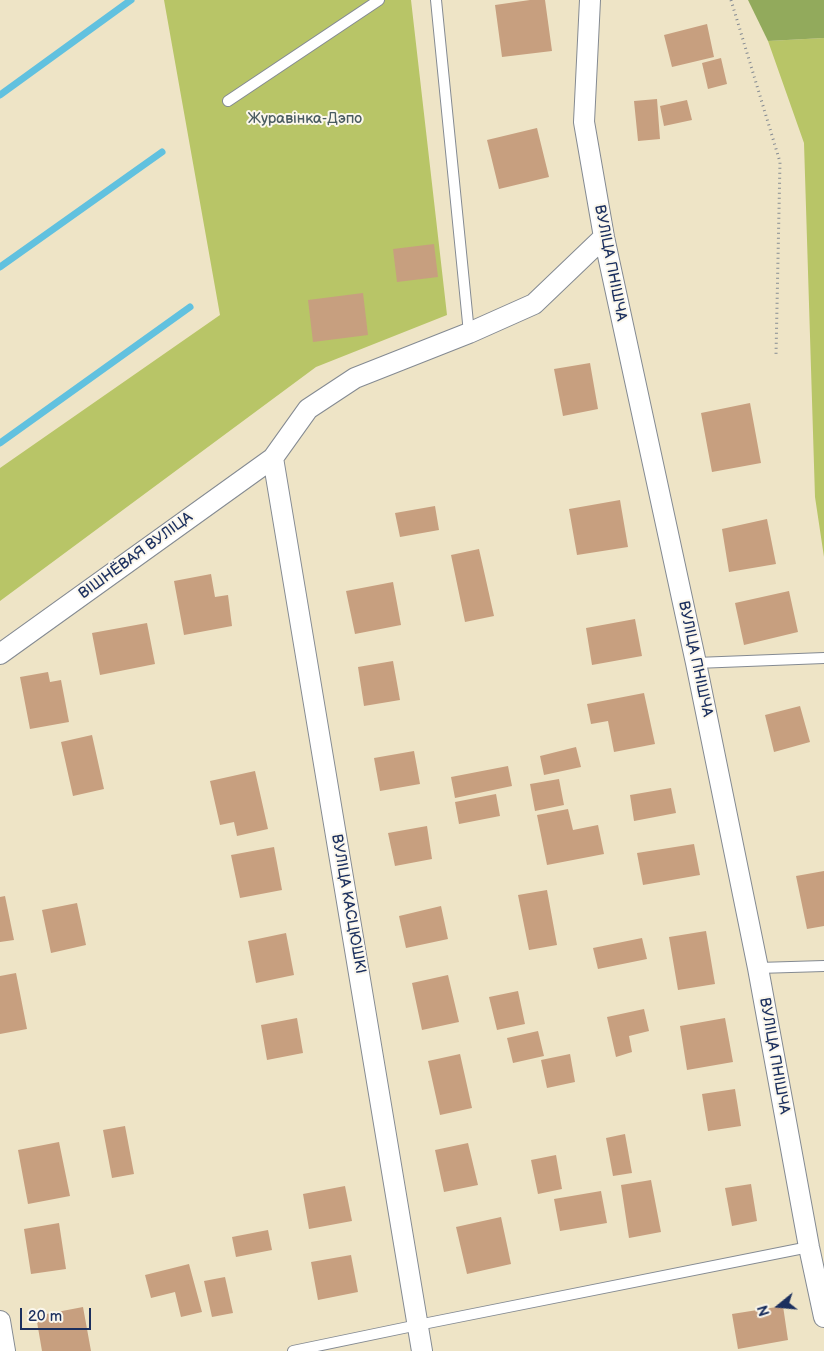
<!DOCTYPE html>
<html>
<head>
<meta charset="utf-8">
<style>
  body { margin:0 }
  #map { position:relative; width:824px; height:1351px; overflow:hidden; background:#eee4c6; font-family:"Balsamiq Sans",sans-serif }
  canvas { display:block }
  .north { position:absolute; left:754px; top:1281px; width:50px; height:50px; -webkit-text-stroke:4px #fbf7ec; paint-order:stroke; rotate:253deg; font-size:14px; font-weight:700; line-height:20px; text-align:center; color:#1b2f5e }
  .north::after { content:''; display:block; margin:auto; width:18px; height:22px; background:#1b2f5e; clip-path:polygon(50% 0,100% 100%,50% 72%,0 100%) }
  .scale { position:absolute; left:20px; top:1308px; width:71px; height:22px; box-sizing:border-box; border:2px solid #1b2f5e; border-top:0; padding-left:6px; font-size:15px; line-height:18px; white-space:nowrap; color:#1b2f5e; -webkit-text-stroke:4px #fbf7ec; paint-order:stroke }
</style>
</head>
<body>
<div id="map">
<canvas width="824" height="1351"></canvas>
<div class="north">N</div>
<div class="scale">20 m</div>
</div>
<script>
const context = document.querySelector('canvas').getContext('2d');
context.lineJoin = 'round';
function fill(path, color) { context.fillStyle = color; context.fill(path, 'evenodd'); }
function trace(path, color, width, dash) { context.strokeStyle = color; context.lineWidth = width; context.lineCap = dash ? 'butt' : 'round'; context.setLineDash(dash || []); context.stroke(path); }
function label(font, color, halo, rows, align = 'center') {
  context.font = font + ' "Balsamiq Sans",sans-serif'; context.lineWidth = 4; context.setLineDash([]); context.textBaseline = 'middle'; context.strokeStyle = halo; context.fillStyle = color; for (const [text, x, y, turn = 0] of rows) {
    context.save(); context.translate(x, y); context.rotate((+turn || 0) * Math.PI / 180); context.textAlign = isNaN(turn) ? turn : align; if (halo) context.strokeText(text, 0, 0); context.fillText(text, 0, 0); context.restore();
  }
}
const green = new Path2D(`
  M164,0H411L447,315L316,367L0,601V468L220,315Z
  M824,38V557L815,497L804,143L768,41Z`);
const forest = new Path2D(`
  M748,0H824V38L768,41Z`);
const stream = new Path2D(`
  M0,95L131,0
  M0,267L162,152
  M0,443L190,307`);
const building = new Path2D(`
  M530,0H545L552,51L502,57L495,5Z
  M707,24L714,57L672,67L664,35Z
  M721,58L727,84L708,89L702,63Z
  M657,99L660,139L638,141L634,101Z
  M687,100L692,120L664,126L660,106Z
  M537,128L549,177L499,189L487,140Z
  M434,244L438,277L397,282L393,249Z
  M363,293L368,335L313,342L308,300Z
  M590,363L598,409L563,416L554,369Z
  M750,403L761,463L712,472L701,413Z
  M620,500L628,547L577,555L569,509Z
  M435,506L439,530L400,537L395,513Z
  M767,519L776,564L729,572L722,529Z
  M479,549L494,616L465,622L451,555Z
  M211,574L215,597L228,595L232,626L184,635L174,581Z
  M393,582L401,625L355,634L346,591Z
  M789,591L798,632L744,645L735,603Z
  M635,619L642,656L592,665L586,628Z
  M147,623L155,664L100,675L92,633Z
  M393,661L400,700L364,706L358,667Z
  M48,672L50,682L61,680L69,722L30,729L20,677Z
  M644,693L655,744L614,752L608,721L591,724L587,704Z
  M800,706L810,742L774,752L765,715Z
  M92,735L104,789L73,796L61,742Z
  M576,747L581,767L544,775L540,756Z
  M414,751L420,784L380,791L374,758Z
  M508,766L512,786L455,798L451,777Z
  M255,771L268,829L237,836L234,822L220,825L210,781Z
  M559,779L564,805L535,811L530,784Z
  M671,788L676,813L634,821L630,795Z
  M496,794L500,816L459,824L455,802Z
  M568,809L573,830L598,825L604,854L547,865L537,815Z
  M427,826L432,859L395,866L388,833Z
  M694,844L700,875L643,885L637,853Z
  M274,847L282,890L240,898L231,855Z
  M824,871V926L807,929L796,876Z
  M547,890L557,945L529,950L518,895Z
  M5,896L14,940L0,942V897Z
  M77,903L86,945L51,953L42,910Z
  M441,906L448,939L406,948L399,916Z
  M706,931L715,984L678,990L669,937Z
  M286,933L294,975L256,983L248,941Z
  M642,938L647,959L598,969L593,948Z
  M16,973L27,1029L0,1034V976Z
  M448,975L459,1022L422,1030L412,983Z
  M518,991L525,1024L497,1030L489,997Z
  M644,1009L649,1031L629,1036L632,1052L616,1057L607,1017Z
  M297,1018L303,1053L267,1060L261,1025Z
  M725,1018L733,1062L687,1070L680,1026Z
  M538,1031L544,1056L513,1063L507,1038Z
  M460,1054L472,1108L440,1115L428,1061Z
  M570,1054L575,1082L547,1088L541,1060Z
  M735,1089L741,1126L708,1131L702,1094Z
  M125,1126L134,1174L112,1178L103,1130Z
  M625,1134L632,1173L613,1176L606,1138Z
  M59,1142L70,1196L28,1204L18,1150Z
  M468,1143L478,1185L444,1192L435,1150Z
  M556,1155L562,1189L538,1194L531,1160Z
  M651,1180L661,1232L629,1238L621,1185Z
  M751,1184L757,1221L732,1226L725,1188Z
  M345,1186L352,1221L309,1229L303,1194Z
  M601,1191L607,1223L560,1231L554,1199Z
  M501,1217L511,1264L467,1274L456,1227Z
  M59,1223L66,1269L31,1274L24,1229Z
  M268,1230L272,1250L236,1257L232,1237Z
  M351,1255L358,1292L318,1300L311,1262Z
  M189,1264L202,1312L181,1317L175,1292L151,1298L145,1275Z
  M225,1277L233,1313L212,1317L204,1281Z
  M783,1306L788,1340L738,1349L732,1314Z
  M83,1307L91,1351H42L36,1316Z`);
const path = new Path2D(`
  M731,0L780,162L776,355`);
const lane = new Path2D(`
  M436,0L469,333
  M228,101L379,0
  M696,663L824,658
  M758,968L824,966
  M293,1351L418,1325L809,1247`);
const street = new Path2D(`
  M590,0L584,122L604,237L696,663L758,968L809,1247L824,1317
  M273,458L422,1351
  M0,654L273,458L308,409L355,378L469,333L534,304L604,237
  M0,1321L5,1351`);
const parkNames = [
  ["Журавінка-Дэпо",305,119]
];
const streetNames = [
  ["ВУЛІЦА ПНІШЧА",610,263,79],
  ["ВІШНЁВАЯ ВУЛІЦА",136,556,-36],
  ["ВУЛІЦА ПНІШЧА",695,659,78],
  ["ВУЛІЦА КАСЦЮШКІ",348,904,80],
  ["ВУЛІЦА ПНІШЧА",774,1056,80]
];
fill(green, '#b8c567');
fill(forest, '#92aa5c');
trace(stream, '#61c1df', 7);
fill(building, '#c79f7f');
trace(lane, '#848a92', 12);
trace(street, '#848a92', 22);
trace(path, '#848a92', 3, [1, 4]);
trace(lane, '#fff', 10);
trace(street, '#fff', 20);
label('15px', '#4a5c61', '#fbf7ec', parkNames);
label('15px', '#1b2f5e', '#fbf7ec', streetNames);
</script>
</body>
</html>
